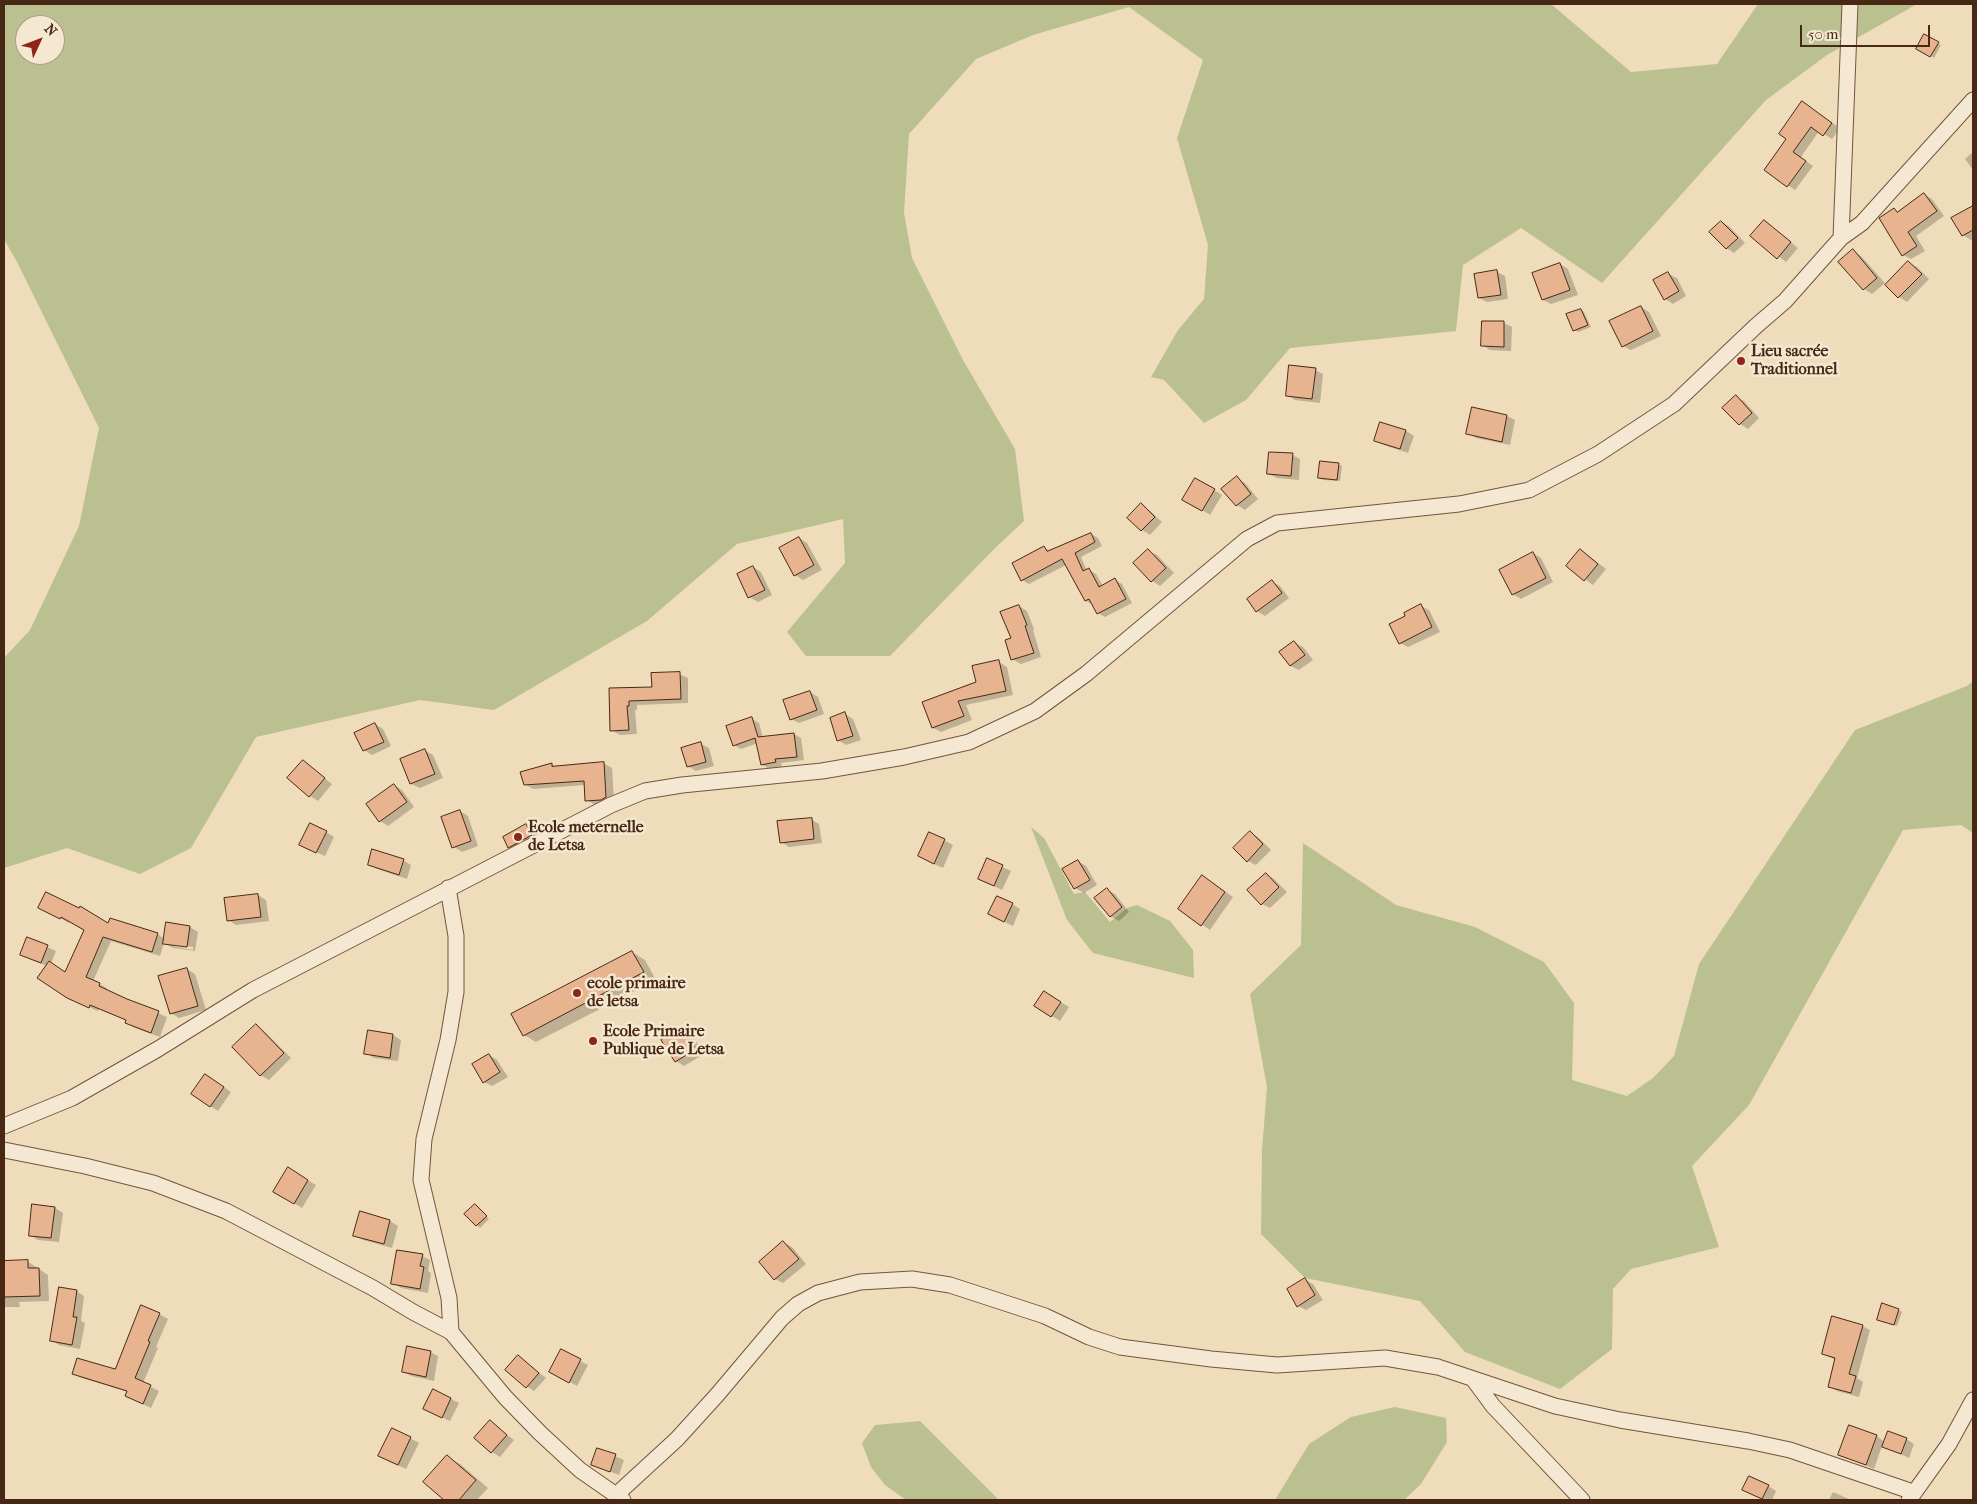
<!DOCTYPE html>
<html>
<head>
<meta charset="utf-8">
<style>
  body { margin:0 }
  #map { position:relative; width:1977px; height:1504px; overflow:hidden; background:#efdcba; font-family:"IM FELL French Canon",serif }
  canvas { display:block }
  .frame { position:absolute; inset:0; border:5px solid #482815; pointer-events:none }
  .north { position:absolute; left:15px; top:15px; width:50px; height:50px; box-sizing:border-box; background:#f5e8d2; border:1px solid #b09b86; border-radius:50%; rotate:47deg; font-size:14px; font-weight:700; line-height:20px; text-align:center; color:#482815 }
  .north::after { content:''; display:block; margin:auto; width:18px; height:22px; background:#8f2418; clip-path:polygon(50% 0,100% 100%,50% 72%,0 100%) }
  .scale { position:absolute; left:1800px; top:25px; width:130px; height:22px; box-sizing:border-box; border:2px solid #482815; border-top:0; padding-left:6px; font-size:15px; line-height:18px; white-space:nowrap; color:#482815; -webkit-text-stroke:4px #f5e8d2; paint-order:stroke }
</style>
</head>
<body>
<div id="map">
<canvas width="1977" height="1504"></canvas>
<div class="frame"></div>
<div class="north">N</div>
<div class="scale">50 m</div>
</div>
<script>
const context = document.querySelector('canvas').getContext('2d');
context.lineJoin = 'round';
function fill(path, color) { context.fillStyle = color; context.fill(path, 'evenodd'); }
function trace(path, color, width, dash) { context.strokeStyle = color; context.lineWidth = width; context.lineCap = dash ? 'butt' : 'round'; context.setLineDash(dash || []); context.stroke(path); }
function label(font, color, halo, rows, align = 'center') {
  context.font = font + ' "IM FELL French Canon",serif'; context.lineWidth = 5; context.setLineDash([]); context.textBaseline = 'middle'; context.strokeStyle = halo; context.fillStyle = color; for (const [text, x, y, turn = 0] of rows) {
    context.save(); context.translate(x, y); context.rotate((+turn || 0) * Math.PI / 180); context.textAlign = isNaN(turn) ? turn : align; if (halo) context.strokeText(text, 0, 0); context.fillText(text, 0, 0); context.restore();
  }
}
const green = new Path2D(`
  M4,4H1551L1631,72L1717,64L1758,4H1917L1827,55L1766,100L1602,283L1521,228L1463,265L1456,331L1290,348L1246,400L1204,423L1164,380L1151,377L1178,330L1204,299L1208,245L1177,138L1203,60L1129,7L1033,35L976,59L909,134L904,213L912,258L963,360L1015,449L1024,521L995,548L890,656H806L787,632L845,563L843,519L737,544L647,621L494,710L420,700L256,737L191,848L140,874L67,848L4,868V658L30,630L79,526L99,428L17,262L4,239ZM25,25H55V55H25Z
  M1973,681V833L1961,825L1903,830L1749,1105L1692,1166L1719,1247L1631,1269L1613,1289L1612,1349L1560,1389L1465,1352L1420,1301L1305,1278L1261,1234L1262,1150L1267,1087L1250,994L1301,945L1303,843L1396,905L1475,927L1544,962L1574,1003L1572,1080L1627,1096L1653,1078L1674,1056L1699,964L1855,730L1967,686Z
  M1031,827L1044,838L1074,894L1085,892L1110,922L1127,908L1137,905L1170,921L1193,950L1194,978L1093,953L1067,920Z
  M1395,1407L1446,1418L1447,1442L1421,1484L1404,1500H1275L1309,1444L1351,1417Z
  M920,1421L999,1500H906L885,1485L871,1467L862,1443L875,1425Z`);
const shadow = new Path2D(`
  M1925,36L1941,45L1934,58L1918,48Z
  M1810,108L1840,128L1832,139L1819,131L1801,157L1813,166L1795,190L1766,170Z
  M1973,152V170L1965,159Z
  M1924,194L1932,199L1944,216L1916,236L1925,251L1911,259L1903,255L1894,210L1899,212Z
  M1973,207V239L1971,240L1963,235L1953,219Z
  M1764,221L1798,248L1786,262L1752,236Z
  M1722,222L1730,227L1745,243L1734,253L1726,248Z
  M1853,251L1861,256L1885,283L1872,294L1864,289Z
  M1908,263L1917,267L1929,279L1907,302L1899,297L1886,285Z
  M1560,264L1568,269L1578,295L1551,304L1543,300Z
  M1497,272L1505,276L1508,299L1487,302L1479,298Z
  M1668,274L1677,278L1686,296L1673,304L1665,299Z
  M1641,307L1649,312L1661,336L1631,350L1623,346Z
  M1581,310L1584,312L1591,327L1578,332L1574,330Z
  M1483,322L1504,323L1512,327L1511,351L1490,350L1482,345Z
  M1315,370L1323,374L1320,403L1295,400L1287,395Z
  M1736,397L1744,401L1759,418L1748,429L1740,424Z
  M1473,409L1507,416L1515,420L1510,445L1476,438L1468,433Z
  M1381,423L1406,431L1414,436L1408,453L1384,445L1376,441Z
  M1292,455L1300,459L1299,480L1277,478L1269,474Z
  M1338,464L1342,466L1340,481L1323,480L1319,478Z
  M1237,478L1245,483L1258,499L1245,510L1237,505Z
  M1196,479L1222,495L1210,515L1184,499Z
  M1141,505L1149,510L1162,522L1150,535L1142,530L1129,518Z
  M1091,534L1098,538L1102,546L1081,557L1087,571L1089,570L1096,574L1103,586L1115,580L1122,584L1132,603L1105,617L1098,613L1093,605L1086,601L1066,565L1029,584L1022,580L1044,548L1051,551Z
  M799,538L807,543L822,570L803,580L795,575Z
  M1581,550L1606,569L1593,585L1568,566Z
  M1148,551L1157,555L1174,573L1160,586L1152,581L1135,563Z
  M1533,553L1541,558L1553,582L1521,599L1513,594Z
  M753,567L761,572L772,595L758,602L749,597Z
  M1272,582L1280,586L1289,598L1265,616L1257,611L1249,600Z
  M1019,606L1027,611L1034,629L1033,630L1041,657L1021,664L1012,659V639Z
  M1421,606L1429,610L1440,632L1408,647L1400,643L1407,616Z
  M1294,642L1303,647L1313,660L1299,670L1291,666L1281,652Z
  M999,662L1007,667L1013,695L966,705L972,720L941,732L933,728L924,703L977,682Z
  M679,674L688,678V703L637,705V710H635L637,734L620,735L611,730L610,689L653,688Z
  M810,692L818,697L824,714L799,723L791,719Z
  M845,714L853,719L861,740L846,745L838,740Z
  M752,719L759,723L763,738L794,734L801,738L804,760L781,763L782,766L769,769L762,764L758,743L741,749L734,745Z
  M375,724L383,729L391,746L372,755L364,750Z
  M701,744L709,748L714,766L696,771L688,766Z
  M424,750L433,755L443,778L420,788L411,784L401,760Z
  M303,761L332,784L318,801L310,796Z
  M603,763L612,768L614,801L610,804L595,805L587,800L585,785L533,789L525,784L552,764L556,767Z
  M394,785L402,790L414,807L388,826L380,821Z
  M460,811L468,816L478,846L462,852L454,847Z
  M811,819L819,824L822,843L789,847L781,842Z
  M526,826L535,830L539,840L517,851L509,847Z
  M326,832L334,837L325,856L309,849Z
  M930,833L953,845L943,868L927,861Z
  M1250,833L1258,837L1271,850L1256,865L1248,861Z
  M403,860L411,865L407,879L377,869L369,865Z
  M988,860L1011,871L1002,890L979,879Z
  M1078,861L1086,866L1097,885L1084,893L1075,888Z
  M1266,874L1274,879L1287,892L1270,908L1262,904Z
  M1210,881L1233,897L1210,930L1179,909Z
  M1107,890L1115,894L1129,912L1119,921L1110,916Z
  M258,895L266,900L269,921L236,925L228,920Z
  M1012,904L1020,909L1013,926L998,919Z
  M48,912L157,934L165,939L190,927L198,932L195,951L173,948L164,943L160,956L111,941L93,981L107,988L106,991L167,1017L160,1037L135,1028L127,1023L128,1021L99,1009L98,1011L77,1002L47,966L30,959L28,938L56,951L51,964L66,974L85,930L70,921L69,923ZM171,944L193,947V950L171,946Z
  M632,952L645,960L656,980L536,1042L524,1035Z
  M187,969L195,974L206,1010L179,1018L171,1013Z
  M1044,992L1069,1007L1060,1021L1036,1006Z
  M256,1026L264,1031L291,1058L269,1080L260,1075Z
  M683,1029L691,1034L704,1054L684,1066L676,1061Z
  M369,1032L393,1035L401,1040L398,1061L374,1058L366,1053Z
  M489,1055L497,1060L508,1077L492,1086L484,1082Z
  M214,1080L231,1092L218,1111L210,1106Z
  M288,1169L316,1185L302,1208L275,1191Z
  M475,1205L489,1219L480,1228L466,1214Z
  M55,1208L63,1213L59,1242L38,1240L30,1235Z
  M361,1213L390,1221L398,1226L392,1248L363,1240L355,1235Z
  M783,1242L792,1247L806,1264L783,1283L775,1279Z
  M422,1256L430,1260L428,1271L431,1273L428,1293L401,1288L393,1283Z
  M27,1261L48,1275L49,1301L19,1302L20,1307H4V1262Z
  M1305,1280L1313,1284L1323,1300L1306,1310L1298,1306Z
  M76,1291L84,1296L81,1321L85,1323L80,1349L59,1345L51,1340Z
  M1898,1310L1902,1312L1897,1326L1882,1321Z
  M159,1314L168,1319L156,1347L158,1348L143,1383L159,1391L151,1408L134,1400L128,1392L82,1378L74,1373L115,1371Z
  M1862,1326L1870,1330L1857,1378L1863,1382L1859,1397L1837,1391L1829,1386L1836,1360L1823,1354Z
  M430,1352L438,1356L434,1381L411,1376L403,1371Z
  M519,1357L546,1378L534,1391L526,1386Z
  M580,1361L588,1365L577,1386L559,1376Z
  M451,1399L459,1403L450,1421L433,1413Z
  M490,1422L514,1440L500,1457L492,1452Z
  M393,1429L419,1443L406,1469L388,1461Z
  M1876,1436L1885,1442L1906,1439L1914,1444L1909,1458L1882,1446L1874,1469L1840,1454Z
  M598,1449L624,1460L619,1475L593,1465Z
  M447,1457L460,1464L488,1488L477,1500H446L425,1482Z
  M1768,1486L1776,1491L1772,1500H1765L1752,1494Z
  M1833,1492L1851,1500H1829Z`);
const building = new Path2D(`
  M1924,34L1939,42L1930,57L1916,49Z
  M1802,101L1832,123L1823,136L1811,127L1793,152L1806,161L1787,187L1764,170L1786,139L1779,134Z
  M1924,193L1937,211L1908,232L1917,246L1902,256L1879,218L1894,208L1897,212Z
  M1973,206V230L1962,236L1951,218Z
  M1764,220L1791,242L1777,259L1750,236Z
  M1721,221L1738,238L1726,249L1709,232Z
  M1853,249L1877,278L1863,290L1838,262Z
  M1908,261L1922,274L1898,298L1885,285Z
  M1560,263L1570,290L1542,300L1532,273Z
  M1497,270L1501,295L1478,298L1474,274Z
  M1668,272L1679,291L1664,300L1653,280Z
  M1641,306L1653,331L1622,347L1609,321Z
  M1581,309L1588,325L1573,331L1566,314Z
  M1482,321H1504V347L1481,346Z
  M1289,365L1316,368L1312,399L1286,396Z
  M1736,395L1752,413L1739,425L1722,408Z
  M1472,407L1507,415L1502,442L1466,434Z
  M1380,422L1406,430L1400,449L1374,441Z
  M1269,452L1293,453L1291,476L1267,474Z
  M1320,461L1339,463L1337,480L1318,478Z
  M1237,476L1251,494L1236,506L1221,489Z
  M1195,478L1215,489L1202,511L1182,500Z
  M1141,503L1155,517L1141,531L1127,518Z
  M1091,533L1095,542L1075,553L1083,571L1089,568L1099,587L1115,578L1126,599L1097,614L1089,599L1085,601L1062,559L1021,581L1012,563L1044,546L1047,551Z
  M799,537L814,565L794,576L779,548Z
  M1148,549L1166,568L1151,582L1133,563Z
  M1580,549L1598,564L1584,581L1566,566Z
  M1533,552L1546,578L1512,595L1499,570Z
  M753,566L765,590L748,598L737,574Z
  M1272,580L1282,593L1256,612L1247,599Z
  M1421,604L1432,627L1399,644L1389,624L1405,616L1404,613Z
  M1019,605L1027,625L1025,626L1034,653L1011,660L1005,640L1011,638L1000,612Z
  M1294,641L1305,655L1290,666L1279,652Z
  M999,660L1006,691L958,701L964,716L932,728L922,702L976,682L972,666Z
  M680,672L681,699L629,701V706H627L629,730L610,731L609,688L652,687L651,673Z
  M810,691L817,710L790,720L783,700Z
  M845,712L853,736L837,741L830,718Z
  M752,717L758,737L794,733L797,757L775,759L776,762L761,765L755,738L733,746L726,726Z
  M375,723L384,742L363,751L354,733Z
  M701,742L706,762L687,767L681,748Z
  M425,749L435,774L410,784L400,759Z
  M303,760L325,778L309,797L287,778Z
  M604,762L606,797L601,800L585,801L584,781L524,785L520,772L552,763V766Z
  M394,784L407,802L379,822L366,804Z
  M460,810L471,841L452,848L441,817Z
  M812,818L814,839L780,843L777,821Z
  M310,823L327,831L316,853L299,845Z
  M526,824L532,835L508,848L503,837Z
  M1250,831L1263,844L1247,862L1233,848Z
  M929,832L945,839L934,864L918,856Z
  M372,849L404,859L399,875L368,865Z
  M987,858L1003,865L994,886L978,879Z
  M1078,860L1090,880L1074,889L1062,869Z
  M1266,873L1279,887L1261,905L1247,890Z
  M1202,875L1225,892L1201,926L1178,909Z
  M1107,888L1122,907L1110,917L1094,898Z
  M46,892L79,908L80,906L108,923L110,918L158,933L152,952L103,937L86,977L100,983L99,986L127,999L159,1011L151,1033L125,1023L126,1020L90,1005L89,1008L67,998L37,978L49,961L65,972L84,930L61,917L60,919L38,908Z
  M258,894L261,917L227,921L224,898Z
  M997,896L1013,903L1004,922L988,914Z
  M166,922L190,926L187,947L163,944Z
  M27,937L48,945L41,963L20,955Z
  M632,951L644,972L523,1036L511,1014Z
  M187,968L198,1006L170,1014L158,976Z
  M1044,991L1061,1002L1051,1017L1034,1006Z
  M256,1024L284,1053L260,1076L232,1047Z
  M682,1027L696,1049L675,1062L661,1040Z
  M368,1030L393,1034L390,1058L364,1054Z
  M489,1054L500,1072L483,1083L472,1064Z
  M205,1074L224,1087L210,1107L191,1094Z
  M288,1167L308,1180L294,1204L273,1192Z
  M32,1204L55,1207L51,1238L29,1236Z
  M475,1204L487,1216L476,1226L464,1214Z
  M360,1211L390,1220L384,1244L353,1236Z
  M783,1241L799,1259L774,1280L759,1262Z
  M397,1250L423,1254L420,1266L424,1267L420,1289L391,1284Z
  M28,1260V1268H39L40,1296L4,1297V1261Z
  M1305,1278L1315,1295L1297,1307L1287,1289Z
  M59,1287L77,1290L73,1317H77L72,1345L50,1341Z
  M1882,1303L1899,1309L1894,1325L1877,1320Z
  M141,1305L160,1313L148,1341L150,1342L135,1378L151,1385L143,1404L125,1396L127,1391L72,1374L77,1358L115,1369Z
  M1832,1316L1863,1325L1849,1374L1856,1376L1851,1393L1828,1387L1835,1358L1822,1354Z
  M407,1346L431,1351L426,1377L402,1372Z
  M561,1349L581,1359L569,1383L549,1372Z
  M518,1355L539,1373L526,1388L505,1370Z
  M433,1389L451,1398L442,1418L423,1409Z
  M490,1420L507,1435L491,1453L474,1438Z
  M1849,1425L1877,1435L1866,1465L1838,1455Z
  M392,1428L411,1437L398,1465L378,1456Z
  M1888,1431L1907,1438L1901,1454L1882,1447Z
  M597,1448L616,1454L610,1472L591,1465Z
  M447,1455L476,1480L459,1500H444L423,1482Z
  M1749,1476L1769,1485L1762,1499L1742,1490Z`);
const street = new Path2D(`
  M1841,238L1850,4
  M448,888L456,936V992L448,1040L424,1139L421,1180L449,1298L451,1332
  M4,1126L72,1098L158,1049L253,990L611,805L645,791L682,785L822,771L904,757L969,742L1035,711L1086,674L1247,539L1277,523L1459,504L1529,490L1598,454L1674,404L1756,326L1785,301L1841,238L1862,223L1973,100
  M4,1150L85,1166L153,1183L226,1211L373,1288L413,1312L451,1332L505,1397L540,1433L580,1470L623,1500
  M1473,1379L1493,1406L1582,1500
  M616,1495L677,1439L717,1395L782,1318L798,1304L818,1293L860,1282L912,1279L950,1285L1045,1316L1089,1337L1120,1347L1211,1359L1277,1365L1385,1358L1438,1367L1555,1406L1620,1420L1748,1441L1790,1450L1913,1492
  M1909,1500L1949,1444L1973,1400`);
const markers = [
  [1741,361,5,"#8f2418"],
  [518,837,5,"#8f2418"],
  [577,993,5,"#8f2418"],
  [593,1041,5,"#8f2418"]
];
const poiNames = [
  ["Lieu sacrée",1751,352],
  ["Traditionnel",1751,370],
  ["Ecole meternelle",528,828],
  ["de Letsa",528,846],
  ["ecole primaire",587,984],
  ["de letsa",587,1002],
  ["Ecole Primaire",603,1032],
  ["Publique de Letsa",603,1050]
];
fill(green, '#bac08f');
fill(shadow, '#0003');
fill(building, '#e7b48f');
trace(building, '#482815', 1);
trace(street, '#72553e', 17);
trace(street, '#f5e8d2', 15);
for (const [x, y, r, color] of markers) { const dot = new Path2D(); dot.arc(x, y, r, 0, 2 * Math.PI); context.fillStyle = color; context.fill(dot); trace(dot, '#f5e8d2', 2); }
label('bold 16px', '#482815', '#f5e8d2', poiNames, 'left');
</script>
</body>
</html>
